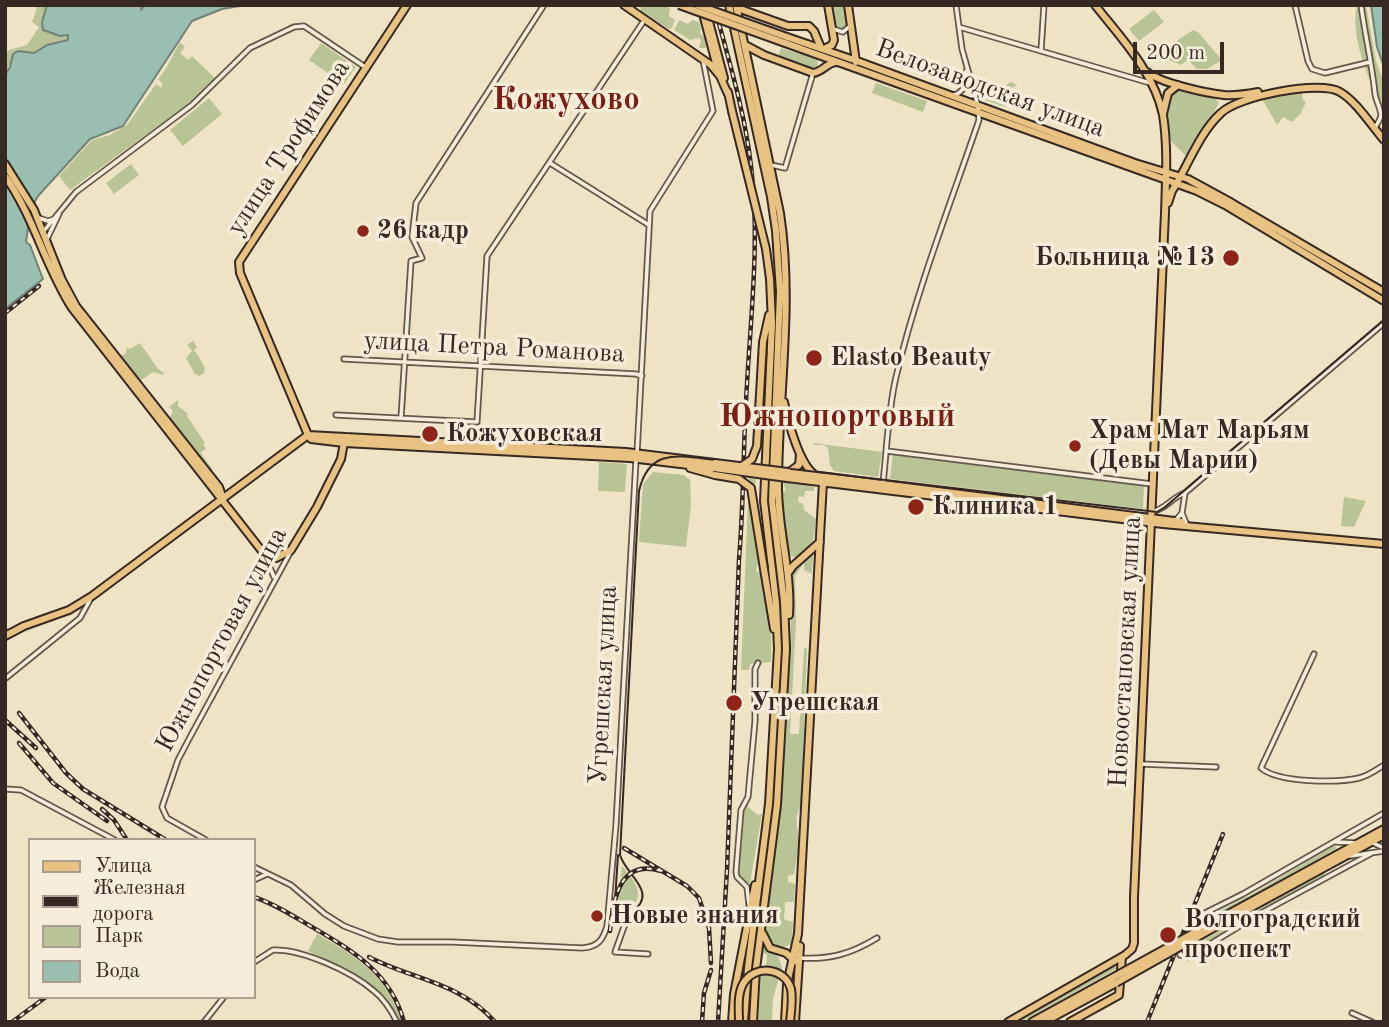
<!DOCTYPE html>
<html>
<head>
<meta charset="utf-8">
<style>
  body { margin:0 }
  #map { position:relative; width:1389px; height:1027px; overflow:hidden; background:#efe3c5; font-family:"Old Standard TT",serif }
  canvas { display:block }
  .frame { position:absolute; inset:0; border:7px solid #362823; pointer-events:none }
  .legend { position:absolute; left:28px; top:838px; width:228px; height:161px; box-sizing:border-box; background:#f5edd9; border:2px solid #a99e90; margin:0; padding:9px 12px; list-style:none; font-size:21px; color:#362823 }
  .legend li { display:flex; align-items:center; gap:14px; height:35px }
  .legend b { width:35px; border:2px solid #a99e90 }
  .scale { position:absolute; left:1133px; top:42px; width:91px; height:32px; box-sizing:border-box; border:4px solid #362823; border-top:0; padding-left:9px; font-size:21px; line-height:24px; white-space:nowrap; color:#362823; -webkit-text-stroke:5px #f5edd9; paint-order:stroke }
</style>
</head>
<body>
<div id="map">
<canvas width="1389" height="1027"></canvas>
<div class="frame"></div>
<ul class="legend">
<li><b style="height:9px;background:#e8c282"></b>Улица</li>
<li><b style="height:9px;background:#362823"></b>Железная дорога</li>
<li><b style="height:19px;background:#b8c495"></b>Парк</li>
<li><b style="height:19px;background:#9abeaf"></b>Вода</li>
</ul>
<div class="scale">200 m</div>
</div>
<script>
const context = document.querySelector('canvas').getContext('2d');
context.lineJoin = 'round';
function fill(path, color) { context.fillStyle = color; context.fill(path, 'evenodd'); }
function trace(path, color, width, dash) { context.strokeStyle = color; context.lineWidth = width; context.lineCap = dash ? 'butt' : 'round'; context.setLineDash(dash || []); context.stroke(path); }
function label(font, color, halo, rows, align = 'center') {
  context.font = font + ' "Old Standard TT",serif'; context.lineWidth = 7; context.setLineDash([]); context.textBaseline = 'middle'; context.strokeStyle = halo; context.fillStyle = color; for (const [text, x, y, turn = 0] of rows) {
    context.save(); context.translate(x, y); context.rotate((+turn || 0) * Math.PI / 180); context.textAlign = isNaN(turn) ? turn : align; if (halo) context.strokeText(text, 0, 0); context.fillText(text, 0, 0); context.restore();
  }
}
const green = new Path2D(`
  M38,5H47L42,22L47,32L60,36L69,35L68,40L47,45L34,53L14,54L5,75V63L8,62L5,55L9,50L27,45L39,27L32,22Z
  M642,5H663L670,8L669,16L675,20L672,28L669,29L640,11Z
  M831,5H844L848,26L845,29L835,28Z
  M1357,5H1366L1376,61L1384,83V113C1371,83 1349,38 1357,5Z
  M1154,10L1164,22L1139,41L1129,29Z
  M679,20L688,24L692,20L699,22L701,28L700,33L705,38L707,46L705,48H699L701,41L699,38L690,40L674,30Z
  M1193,30L1198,32L1222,60L1207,69H1197L1188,60L1181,65L1169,60C1165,45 1182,38 1193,30Z
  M180,42L185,47L180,53L188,60L192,56L215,78L187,105L70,190L59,176L92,140L110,135L127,125L156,84L161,88L163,84L158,79C165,73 174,52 180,42Z
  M321,43L356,67L344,84L309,60Z
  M781,48L817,59L818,65L816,68H812L778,57Z
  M982,80L1005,86L1011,82L1017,85L1012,88L1005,107L982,99L977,81Z
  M876,83L927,101L923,112L872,93Z
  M1179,88L1214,97L1219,103L1188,158L1169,139L1167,105L1172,90Z
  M1302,91L1303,100L1306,102L1301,113L1292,122L1283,117L1277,125L1261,97Z
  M209,98L222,114L183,146L170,130Z
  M131,164L139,175L114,194L106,183Z
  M193,341L197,347L193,351L196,352L205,368L204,373L199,376L195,374L186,358L192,351L187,345Z
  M140,343L158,369L164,373L163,375L153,372L140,381L120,357L125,354L127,348L130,349Z
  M178,400V406L188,414L187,416L205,443L203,444L206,448L201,453L213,470L210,471L169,419L173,411L169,407Z
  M814,443L882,452L878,477L834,471L830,465L828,448L824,445H814Z
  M893,453L1144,486L1143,509L890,479Z
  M599,462L627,464L625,492L598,491Z
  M653,472L684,475L690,480L691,504L686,547L639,542L643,484Z
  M749,478L756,479L752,510L759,559L756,571L761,572C768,602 773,632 771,662L750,664L749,670H741Z
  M783,481L814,487V491H805L804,497L799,496L798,502L803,504L804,510L816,519C813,541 816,545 796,558C777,553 783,508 783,491H786Z
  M1344,497L1366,501L1354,527L1341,526Z
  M813,552L812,574L804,570V563L795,576L796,622L790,734H799L804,648L807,649L801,807C794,817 797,823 798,834C800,847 796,862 794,874L788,876V882L795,884L794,902H785L784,919L793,922L792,944L778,949L771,946L765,932L782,789L791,619V572Z
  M749,798L748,807L758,815L762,814L750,883C743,883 738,878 737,872L742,810Z
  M1333,846H1336V849L1208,920L1206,918L1256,892Z
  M622,866C633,879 648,896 629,909L621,906L618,899Z
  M1324,873L1325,876L1187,956L1182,954V952Z
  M317,934C356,956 388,977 402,1022H399C382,983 343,969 308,951Z
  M763,943L779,958L782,968L773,998L772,1022H758L761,967H766L767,954L762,953Z
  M1115,963L1116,969L1021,1022H1013Z`);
const water = new Path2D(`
  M47,5H142L141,10L145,5H246L222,9L192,21L123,126L90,139L38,196L26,218L28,228L26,242L30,245L43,279L5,309V75L10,67L13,54L18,51L34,53L47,45L68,40V35L60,36L43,30L42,22Z
  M1371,5H1384V67L1377,47Z`);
const minor = new Path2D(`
  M1295,5L1308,61L1312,69L1325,73L1370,62
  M1361,5C1365,35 1372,64 1375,94C1376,101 1381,109 1381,116C1380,119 1378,123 1376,126
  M959,27L1150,83
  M833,29L843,32L850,26
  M1041,51L1044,5
  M953,95C965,93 966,82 966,71
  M550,163L649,225
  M771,165L785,168L813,73
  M39,218L48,221L54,219
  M43,232L76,192L192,105L250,48L294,27L304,26L365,67
  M47,239L59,214
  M344,359L636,374L642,376
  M336,415L477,422L487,256L645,19
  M401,418L411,261L422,258L412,237L416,203L544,5
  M887,451L1152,484
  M637,453L650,211L713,111L703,60
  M883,483C887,448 888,411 896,377C917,289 950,205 979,120L978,106L962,49L956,5
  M1151,512C1165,510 1172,497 1185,493L1384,323
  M1182,513L1186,523
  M1176,520L1182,513L1185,493
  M265,556L274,577
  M1314,654L1261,768C1278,783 1338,783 1359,778C1368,776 1376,770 1384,765
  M6,678L80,618L91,598
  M1141,764L1216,767
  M5,789L21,790L115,840
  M206,840L167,818L162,807L178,760L189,739L291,551
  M1336,842L1356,843
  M1373,843L1384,848
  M1350,856L1384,851
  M254,867L291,885L325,914L344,926L378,939L398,942H452L582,948C598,947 603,940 607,926L616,825L636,460
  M254,880L267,874
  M749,905L747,887L737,877L736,872L741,810L748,797L755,721V669L758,663
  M608,913L620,916L625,924L615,952L648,954
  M1186,936L1197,917L1243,894L1384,813
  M1180,949V955L1189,957L1261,913L1372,853
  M799,958C829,960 851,954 877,938
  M254,962L273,950C303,949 352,972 374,991C384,999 391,1010 397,1022
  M1352,1013L1372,1022
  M204,1022L224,997`);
const major = new Path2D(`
  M624,5L711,65L720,76L728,94
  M729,5L771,197L776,231L780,292L772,501L784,602L786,649L777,805L756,969L753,1022
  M736,5L780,213C794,304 778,395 778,487C778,530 792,573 789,615
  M736,5L743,10L788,26H809L814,31L821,48
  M848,5L856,62
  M702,10L717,67
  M707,14L724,78
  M787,37L857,61L1135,163L1188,179L1232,203L1384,292
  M785,43L1197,191L1225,205L1384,301
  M745,45L764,55L813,73C823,72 827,62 837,62
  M824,49L832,45L834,40L828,5
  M1147,72C1161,83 1205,93 1224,95C1235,96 1247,94 1258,92
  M728,92L732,111
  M1163,114L1168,93L1178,85
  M5,164L34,210L62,280L76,306L219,487L222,496
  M5,176C34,217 45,266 72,308L265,555L276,558L291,550L317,507L341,459L345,437
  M1168,203L1172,191C1188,166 1199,133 1221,113C1238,96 1320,80 1340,92C1357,102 1371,125 1384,140
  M763,342L769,315
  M784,402C788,421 799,464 815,475
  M308,435L240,273L239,262L407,5
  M308,435L311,439L344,443L630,458L714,468
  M690,468L715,475
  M788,472L1182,522
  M789,472L799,465L800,454
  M787,478L1163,524L1384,544
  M764,569L774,629
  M788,573L793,566L820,542
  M5,636L24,626L69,610L92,596L308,435L626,452L715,463
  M1223,917L1384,829
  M1226,921L1384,835
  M763,934L770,948L786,953L795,961
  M732,1022L734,994L755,885
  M744,1022L748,968L769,804L778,649L776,603L764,501L772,323L770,279
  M785,1022L787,984L798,934L823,482
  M795,1022L800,946
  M1008,1022L1125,955L1132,949L1134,943V897L1165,213C1166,181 1168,146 1163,115C1154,72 1121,38 1095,5
  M1032,1022L1114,977
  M1044,1022L1116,983
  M1070,1022L1119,995L1122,957`);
const tram = new Path2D(`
  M615,901L618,910L631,913C660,892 626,876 620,855L639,491C649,447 680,456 715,460L1157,512L1165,507L1384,320
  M610,931L615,901L618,855`);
const rail = new Path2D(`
  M714,5C728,58 745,112 751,166C760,238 751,312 747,384C743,443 744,501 739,559L727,870L718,1022
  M5,313L39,286
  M19,713L66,773L83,789L166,840
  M5,720L36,748
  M19,743L53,783L107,821
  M102,809L114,820L127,840
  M624,848L687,886L699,898L709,928L711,963
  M254,897C275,904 293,916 312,927C353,951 391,973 404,1022
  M610,931C613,901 619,858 661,871
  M369,957C411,979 462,983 495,1022
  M12,1022L46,997
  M702,1022L704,993L711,970
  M1147,1022L1223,834`);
const majorBridge = new Path2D(`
  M679,5L785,43
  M697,5L787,37
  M732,111L766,249L770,279
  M715,463L788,472
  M742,466L752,459L757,446L763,342
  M714,468L787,478
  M715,475L739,479L751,488L764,569
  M1114,977L1223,917
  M1116,983L1226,921
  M739,1022C739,1010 737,995 743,984C754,964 785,967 791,989C793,999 791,1012 790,1022`);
const markers = [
  [363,231,7,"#8f2418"],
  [1231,258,9,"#8f2418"],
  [814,358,9,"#8f2418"],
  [430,434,9,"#8f2418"],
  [1075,446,7,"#8f2418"],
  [916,507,9,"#8f2418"],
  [734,703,9,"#8f2418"],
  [597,916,7,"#8f2418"],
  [1168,935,9,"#8f2418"]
];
const streetNames = [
  ["Велозаводская улица",990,89,20],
  ["улица Трофимова",289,148,-57],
  ["улица Петра Романова",494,348,3],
  ["Южнопортовая улица",222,640,-62],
  ["Новоостаповская улица",1126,652,-87],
  ["Угрешская улица",604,685,-87]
];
const poiNames = [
  ["26 кадр",377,231],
  ["Больница №13",1215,258,"right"],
  ["Elasto Beauty",830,358],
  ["Храм Мат Марьям",1089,431],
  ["(Девы Марии)",1089,461],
  ["Кожуховская",446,434],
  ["Клиника 1",932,507],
  ["Угрешская",750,703],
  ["Новые знания",611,916],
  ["Волгоградский",1184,920],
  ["проспект",1184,950]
];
const districtNames = [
  ["Кожухово",566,100],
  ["Южнопортовый",837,417]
];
fill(green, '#b8c495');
fill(water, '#9abeaf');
trace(water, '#728277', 2);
trace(minor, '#64574c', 7);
trace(major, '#362823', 10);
trace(minor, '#f5edd9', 3.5);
trace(major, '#e8c282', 6);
trace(tram, '#362823', 2);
trace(rail, '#362823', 4.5);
trace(rail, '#f5edd9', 2, [5]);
trace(majorBridge, '#362823', 10, []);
trace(majorBridge, '#e8c282', 6);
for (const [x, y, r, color] of markers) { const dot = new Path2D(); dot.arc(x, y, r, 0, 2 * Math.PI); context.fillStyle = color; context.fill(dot); trace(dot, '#f5edd9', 2.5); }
label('26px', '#362823', '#f5edd9', streetNames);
label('bold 26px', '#362823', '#f5edd9', poiNames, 'left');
label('bold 33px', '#7a1f14', '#f5edd9', districtNames);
</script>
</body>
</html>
